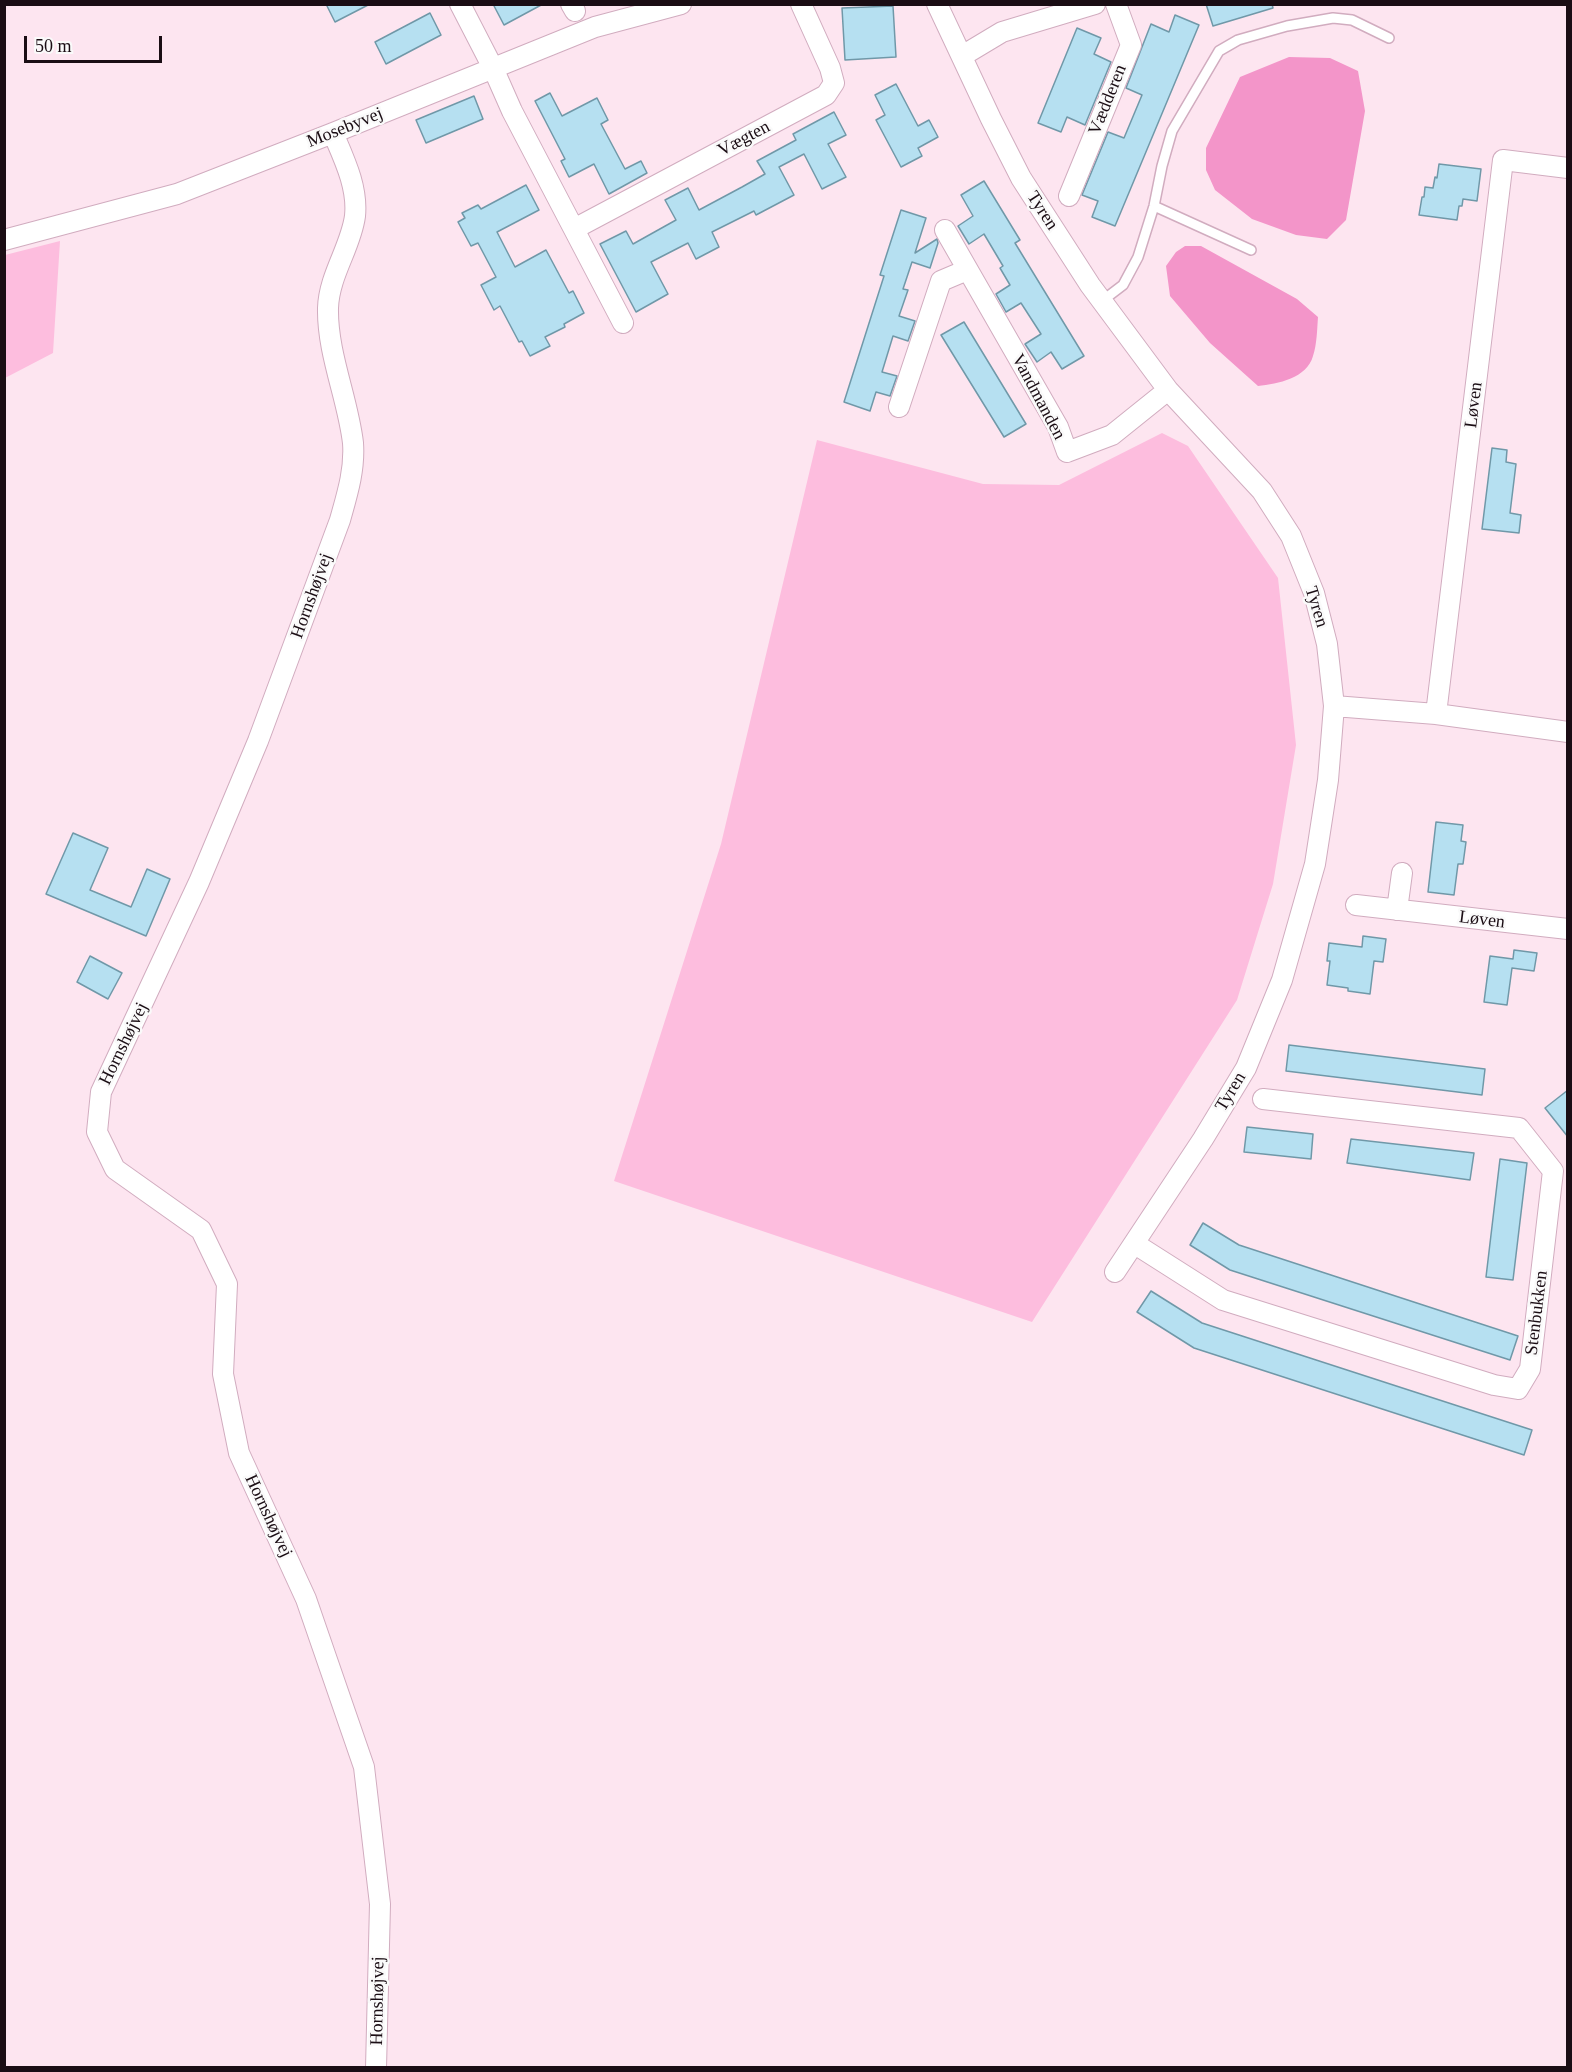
<!DOCTYPE html>
<html>
<head>
<meta charset="utf-8">
<style>
  body { margin:0 }
  #map { position:relative; width:1572px; height:2072px; overflow:hidden; background:#fde5f0; font-family:Georgia,serif }
  canvas { display:block }
  .frame { position:absolute; inset:0; border:6px solid #1a0d14; pointer-events:none }
  .scale { position:absolute; left:24px; top:36px; width:138px; height:27px; box-sizing:border-box; border:3px solid #1a0d14; border-top:0; padding-left:8px; font-size:18px; line-height:21px; white-space:nowrap; color:#1a0d14; -webkit-text-stroke:4px #fafafa; paint-order:stroke }
</style>
</head>
<body>
<div id="map">
<canvas width="1572" height="2072"></canvas>
<div class="frame"></div>
<div class="scale">50 m</div>
</div>
<script>
const context = document.querySelector('canvas').getContext('2d');
context.lineJoin = 'round';
function fill(path, color) { context.fillStyle = color; context.fill(path, 'evenodd'); }
function trace(path, color, width, dash) { context.strokeStyle = color; context.lineWidth = width; context.lineCap = dash ? 'butt' : 'round'; context.setLineDash(dash || []); context.stroke(path); }
function label(font, color, halo, rows, align = 'center') {
  context.font = font + ' Georgia,serif'; context.lineWidth = 5; context.setLineDash([]); context.textBaseline = 'middle'; context.strokeStyle = halo; context.fillStyle = color; for (const [text, x, y, turn = 0] of rows) {
    context.save(); context.translate(x, y); context.rotate((+turn || 0) * Math.PI / 180); context.textAlign = isNaN(turn) ? turn : align; if (halo) context.strokeText(text, 0, 0); context.fillText(text, 0, 0); context.restore();
  }
}
const green = new Path2D(`
  M60,241L53,353L5,378V255Z
  M1162,433L1188,446L1278,578L1296,745L1273,884L1237,1000L1032,1322L614,1181L721,844L817,440L983,484L1059,485Z`);
const water = new Path2D(`
  M1289,57L1330,58L1358,71L1365,111L1346,220L1327,239L1296,235L1252,219L1215,190L1206,170V148L1240,77Z
  M1185,246H1201L1297,299L1318,317C1317,330 1317,344 1313,356C1307,378 1278,384 1258,386L1210,343L1170,296L1166,266L1176,252Z`);
const building = new Path2D(`
  M326,4H370L335,22Z
  M493,4H543L504,25Z
  M1206,4H1272L1273,8L1213,26Z
  M893,6L896,57L845,60L842,8Z
  M430,13L441,35L386,64L375,42Z
  M1175,15L1199,25L1115,226L1092,217L1098,201L1082,195L1108,132L1124,138L1142,95L1126,88L1151,24L1169,32Z
  M1077,28L1101,38L1094,54L1111,62L1085,125L1067,117L1061,132L1038,123Z
  M896,84L918,126L929,120L938,137L918,148L922,156L901,167L876,120L885,115L875,95Z
  M550,93L562,116L597,98L608,120L601,124L625,169L641,161L647,173L609,194L594,164L569,177L561,161L565,159L535,101Z
  M474,96L483,119L426,143L416,120Z
  M834,112L846,135L828,144L846,177L822,189L804,154L779,167L794,195L756,215L754,211L712,232L719,247L696,259L688,243L651,262L668,294L636,312L600,244L626,231L633,244L676,220L665,200L688,188L699,210L742,187L765,174L757,161L796,140L793,134Z
  M1439,164L1481,169L1477,201L1463,199L1462,206H1459L1457,220L1419,215L1422,197H1424L1425,187L1433,188L1435,177L1437,178Z
  M984,181L1020,240L1015,243L1084,356L1062,369L1051,352L1037,362L1025,344L1041,334L1021,303L1006,312L996,294L1010,285L1000,268L1003,266L984,234L969,244L958,226L973,216L961,195Z
  M526,185L539,210L497,232L515,267L546,250L569,293L573,291L584,313L564,324L565,327L545,337L550,346L530,356L522,341L519,342L500,306L494,310L481,285L496,277L478,243L471,246L458,222L465,218L462,213L478,205L481,209Z
  M901,210L926,218L915,253L937,239L938,243L930,268L912,262L903,289L908,290L899,316L915,321L908,341L893,336L882,372L897,376L890,396L876,392L870,411L844,402L884,276L880,275Z
  M964,322L1026,424L1004,437L941,335Z
  M1492,448L1507,450L1506,462L1516,464L1510,513L1521,515L1519,533L1482,529Z
  M1436,822L1463,825L1461,841L1466,842L1463,864H1458L1454,895L1428,892Z
  M73,833L108,848L90,890L131,907L147,869L170,879L146,936L46,894Z
  M1363,936L1386,939L1383,962L1374,961L1370,994L1348,991V988L1327,985L1330,961H1327L1329,943L1362,947Z
  M1514,950L1537,953L1534,971L1512,968L1507,1005L1484,1002L1490,956L1513,959Z
  M90,956L122,973L108,999L77,982Z
  M1289,1045L1485,1069L1482,1095L1286,1071Z
  M1568,1090V1137L1545,1108Z
  M1247,1127L1313,1134L1311,1159L1244,1152Z
  M1351,1139L1474,1153L1470,1180L1347,1163Z
  M1500,1159L1527,1163L1513,1280L1486,1277Z
  M1203,1223L1239,1245L1518,1336L1510,1360L1230,1270L1190,1245Z
  M1151,1291L1202,1323L1532,1430L1524,1455L1194,1348L1137,1312Z`);
const service = new Path2D(`
  M1154,206L1251,250
  M1102,301L1123,285L1138,257L1154,206L1162,166L1172,131L1219,51L1238,40L1287,26L1333,18L1352,20L1389,38`);
const minor = new Path2D(`
  M460,4L493,68L512,111L623,323
  M571,4L575,11
  M937,4L991,119L1021,178L1090,285L1168,390L1262,491L1291,536L1314,593L1327,644L1334,706L1328,780L1315,864L1282,980L1246,1068L1203,1139L1115,1272
  M962,56L1002,32L1095,4
  M333,133C344,159 358,187 355,216C351,247 329,275 328,308C327,353 348,399 353,443C355,470 347,495 340,520L258,741L199,882L101,1092L97,1132L115,1169L201,1230L227,1284L223,1374L239,1453L306,1599L364,1767L380,1904L376,2068
  M1069,196L1131,45L1116,4
  M574,229L826,95L834,83L830,68L801,4
  M945,230L1058,427L1067,452L1112,435L1168,390
  M4,240L177,194L333,133L595,27L681,4
  M899,407L941,281L967,270
  M1334,706L1436,714L1568,732
  M1436,714L1503,160L1568,168
  M1356,905L1568,929
  M1397,910L1402,873
  M1135,1244L1223,1300L1494,1385L1518,1389L1530,1369L1553,1171L1519,1128L1263,1099`);
const streetNames = [
  ["Vædderen",1108,100,-68],
  ["Mosebyvej",345,128,-22],
  ["Vægten",744,139,-28],
  ["Tyren",1042,211,57],
  ["Vandmanden",1038,397,62],
  ["Løven",1474,405,-83],
  ["Hornshøjvej",312,596,-70],
  ["Tyren",1316,607,73],
  ["Løven",1482,920,7],
  ["Hornshøjvej",124,1044,-64],
  ["Tyren",1231,1092,-59],
  ["Stenbukken",1537,1313,-83],
  ["Hornshøjvej",268,1516,65],
  ["Hornshøjvej",378,2001,-89]
];
fill(green, '#fdbdde');
fill(water, '#f395c9');
fill(building, '#b6e0f1');
trace(building, '#7098a8', 1.5);
trace(service, '#d1acbf', 12);
trace(minor, '#d1acbf', 22);
trace(service, '#fff', 9);
trace(minor, '#fff', 20);
label('18px', '#1a0d14', '#fafafa', streetNames);
</script>
</body>
</html>
